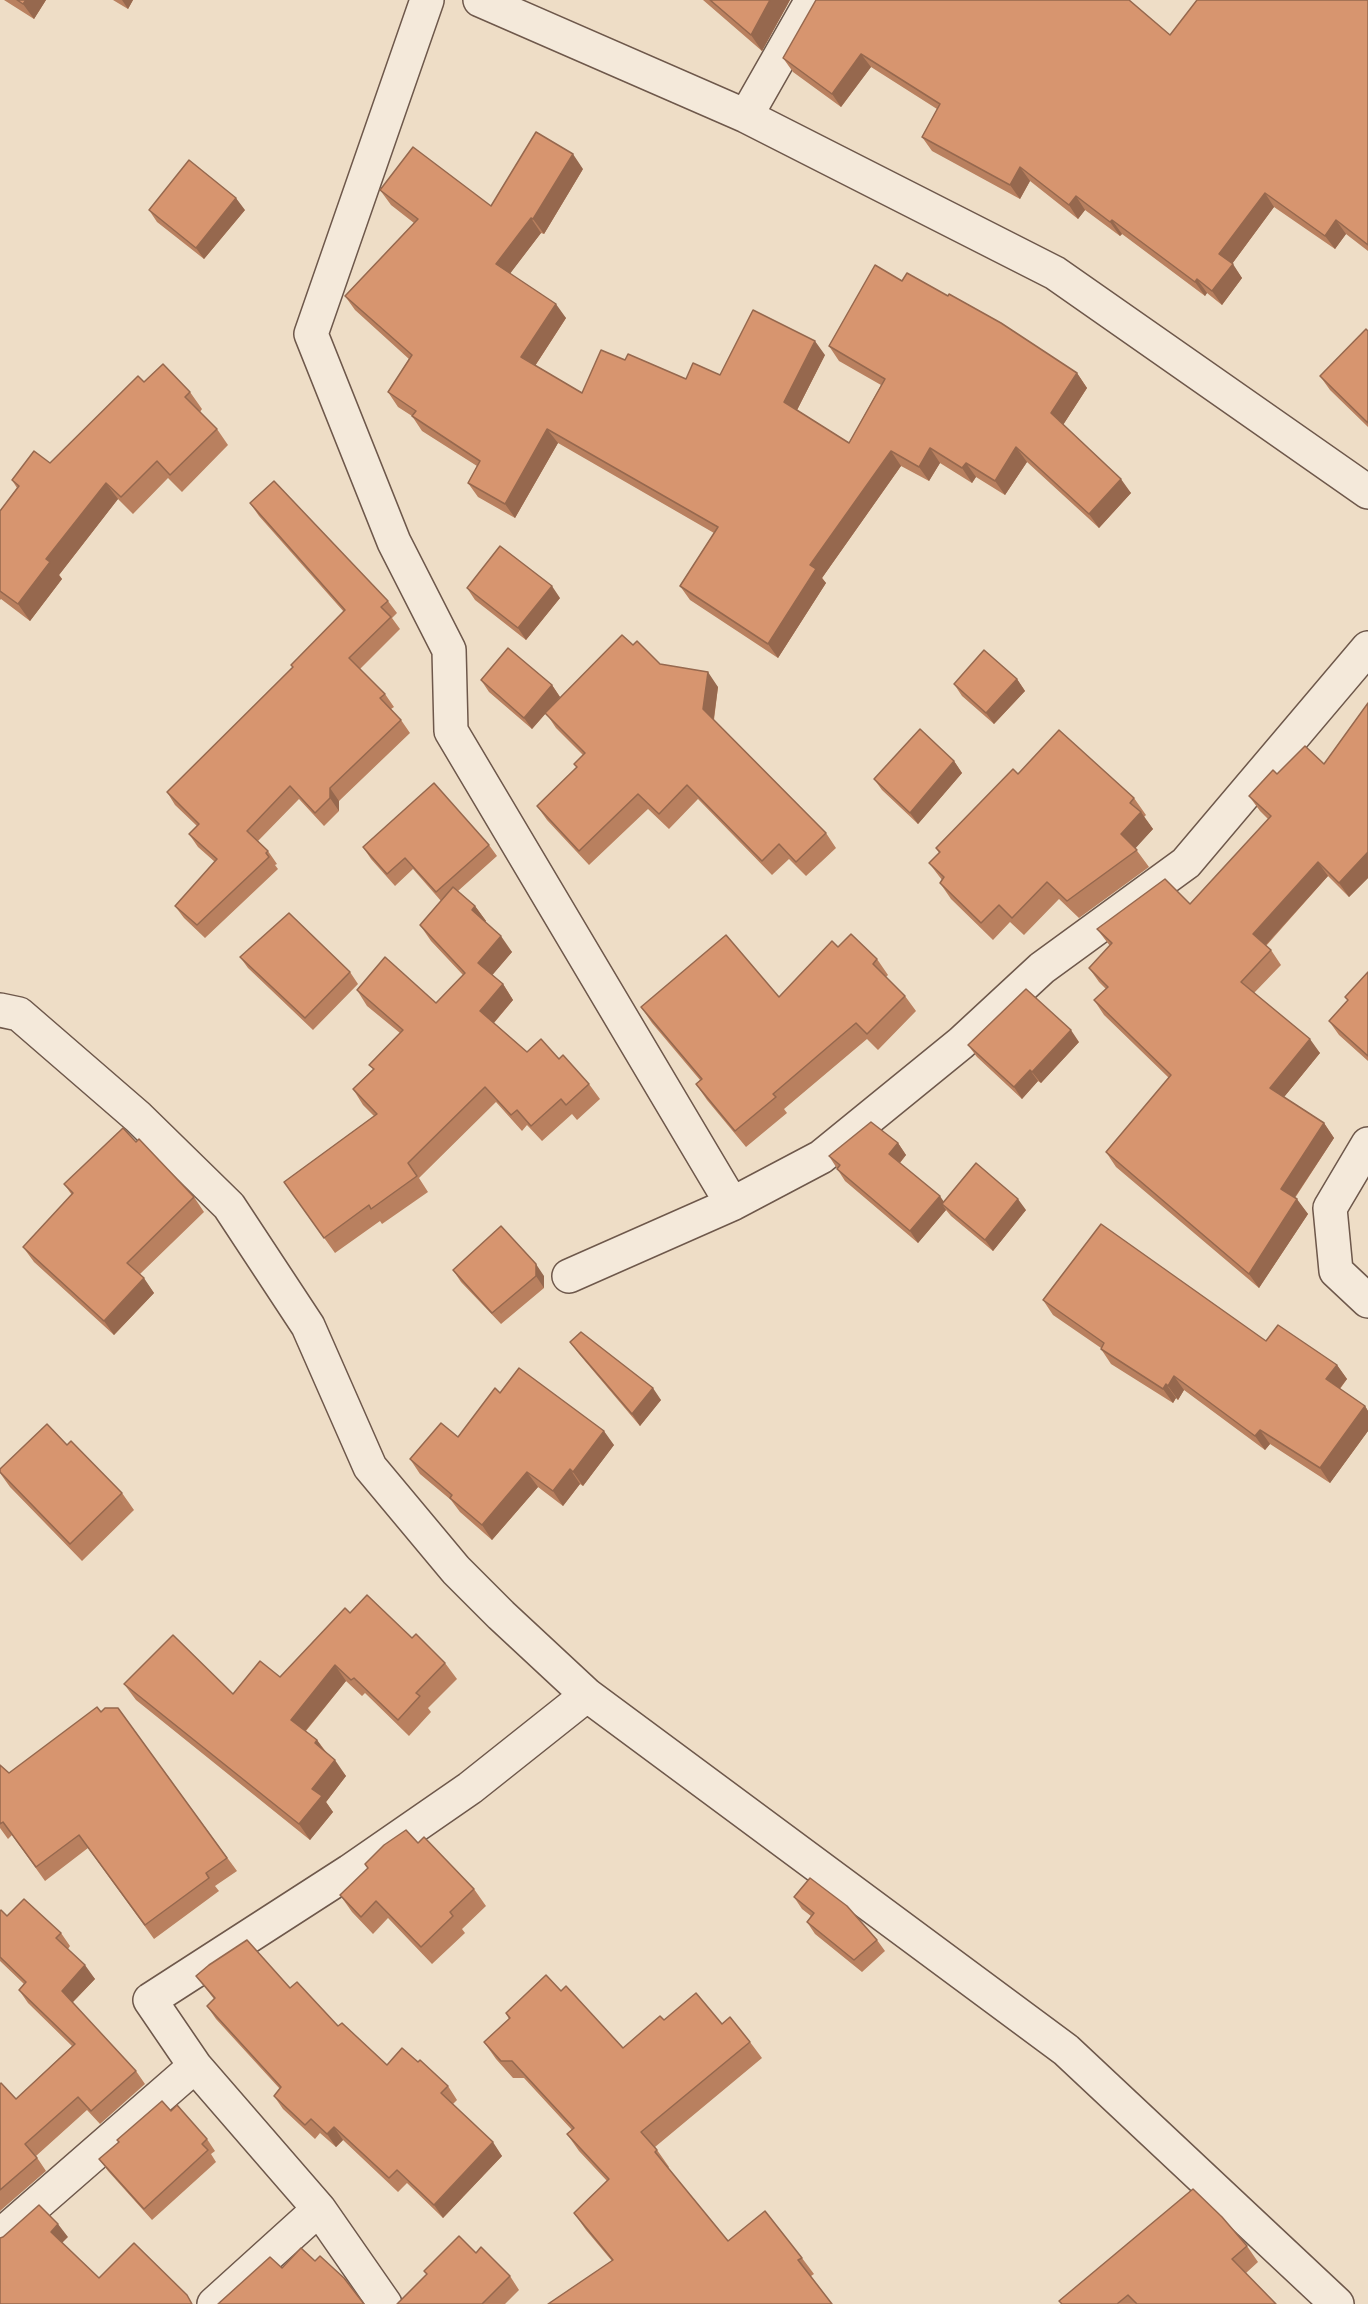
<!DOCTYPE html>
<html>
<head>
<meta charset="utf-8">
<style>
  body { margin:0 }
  canvas { display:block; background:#eeddc6 }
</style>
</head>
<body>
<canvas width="1368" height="2304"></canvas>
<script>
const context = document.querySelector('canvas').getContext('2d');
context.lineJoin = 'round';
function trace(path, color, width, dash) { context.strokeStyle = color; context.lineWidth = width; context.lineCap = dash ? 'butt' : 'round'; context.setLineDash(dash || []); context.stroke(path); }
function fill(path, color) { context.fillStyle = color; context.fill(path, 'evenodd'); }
const minor = new Path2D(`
  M427,0L311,334L394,542L449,650L451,731L732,1204
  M480,0L746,116L1055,273L1368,492
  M746,116L812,0
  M0,1010L19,1014L138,1117L229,1206L308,1326L370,1467L456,1570L501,1615L587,1695L1066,2050L1337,2304
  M1368,1144L1330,1208L1336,1271L1368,1301
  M569,1276L732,1204L821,1157L961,1043L1042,968L1186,863L1368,648
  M0,2236L195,2066
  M214,2304L319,2209
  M385,2304L319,2209L195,2066L150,2000L350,1871L470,1788L587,1695`);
const wall = new Path2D(`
  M4,0H46L34,19Z
  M113,0H133L128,9Z
  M703,0H790L762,51Z
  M1368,0V251L1346,234L1335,249L1274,207L1232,264L1242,278L1222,305L1207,293L1205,296L1122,234L1120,236L1085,210L1078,219L1030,181L1020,199L932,151L922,137L937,109L871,67L841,107L793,72L783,58L1170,35Z
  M583,169L544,234L541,233L510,273L566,318L535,366L582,393L625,360L686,379L720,375L825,355L797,410L849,443L881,385L839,361L829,346L902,281L1077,373L1087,388L1063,425L1131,493L1099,528L1027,462L1005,495L976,477L972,483L940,463L929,481L901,466L822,578L826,583L778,658L690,600L680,586L714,533L558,443L515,518L478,497L468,483L477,466L422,431L412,416L398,407L388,392L409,359L355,310L345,296L414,223L391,205L380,190L491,206Z
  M149,210H245L204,259L157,222Z
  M1368,331V427L1330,390L1320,376Z
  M144,382L190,392L202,409L200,412L217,429L228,445L182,492L168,478L133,514L118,499L59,575L62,579L30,621L1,599L0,600V511L17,488L12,480L50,463Z
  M250,503L388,601L397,613L392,618L400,629L360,669L385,694L394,707L391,709L401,720L410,733L339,801V811L324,826L299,799L258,841L268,851L277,864L275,865L278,869L205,938L184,918L175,906L215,862L198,847L189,834L197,826L175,805L167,792L293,668L291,665L344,612L259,516Z
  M467,588L560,598L526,640L475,600Z
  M633,645L660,664L718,687L714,720L826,833L836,848L806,876L789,859L772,875L698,799L669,829L648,809L589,865L547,820L537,806L577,767L574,764L583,755L556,728L546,713L532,729L489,692L481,680L552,685L560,697L550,708Z
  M1017,679L1025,691L994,724L962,696L954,684Z
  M1368,703V878L1349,897L1328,876L1266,946L1271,950L1281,965L1254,993L1320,1053L1284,1097L1324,1123L1334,1138L1295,1198L1308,1214L1259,1288L1116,1167L1106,1152L1169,1078L1104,1015L1094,1000L1106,989L1099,982L1089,968L1110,946L1097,929L1190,904L1268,819L1260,811L1249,796L1277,774L1324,764Z
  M954,761L962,773L918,824L882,790L874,779Z
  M1018,774L1134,798L1146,815L1144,817L1153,829L1135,848L1149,867L1079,918L1059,899L1024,935L1010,922L993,940L951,899L940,883L942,880L929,863L939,853L936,848Z
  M489,845L497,856L458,891L475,906L486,921L485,922L512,952L492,975L503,984L513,1000L494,1023L527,1052L559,1059L589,1084L600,1099L577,1120L572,1114L542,1141L527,1125L522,1131L496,1102L419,1178L428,1192L382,1224L380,1221L335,1253L284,1182L374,1116L363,1105L353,1089L373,1069L369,1065L400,1033L367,1006L357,990L436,1003L463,975L431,941L420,925L441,901L413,869L395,886L371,859L363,847Z
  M838,947L877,959L888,975L886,977L905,996L916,1011L878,1050L867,1039L784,1109L787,1113L746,1147L707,1100L696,1084L700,1080L652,1023L641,1007L779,997Z
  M240,957L350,972L358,984L313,1030L248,968Z
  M1368,972V1061L1339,1035L1329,1021L1348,1000Z
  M1079,1042L1041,1083L1038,1081L1022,1099L977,1057L968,1045Z
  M136,1142L194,1197L204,1212L140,1274L154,1293L114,1335L34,1262L23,1247L72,1195L64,1184Z
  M898,1143L906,1155L900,1163L944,1202L1026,1210L993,1251L951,1216L946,1210L918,1243L845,1181L829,1156Z
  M453,1270L544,1276V1288L501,1324L461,1282Z
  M1043,1300L1266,1341L1337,1365L1347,1379L1340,1389L1365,1406L1368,1411V1431L1330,1483L1270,1444L1265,1450L1184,1390L1178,1400L1176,1398L1173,1403L1111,1364L1101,1349V1348L1053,1315Z
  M570,1342L661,1400L640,1426L579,1354Z
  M500,1393L614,1445L583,1486L580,1484L563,1506L538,1487L492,1540L460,1512L451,1500L420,1474L410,1459L458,1437Z
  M67,1445L122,1493L134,1510L82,1561L10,1487L0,1473V1469Z
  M350,1613L412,1638L445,1663L457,1679L428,1708L431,1712L409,1736L365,1693L362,1696L346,1681L306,1731L317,1740L327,1753L346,1776L326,1802L333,1812L310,1840L136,1700L124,1684L233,1694L280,1677Z
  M118,1708L237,1871L215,1886L219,1891L154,1939L88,1848L45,1881L12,1835L8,1839L0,1828V1765L9,1773L101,1712Z
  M418,1843L474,1889L486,1906L462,1929L465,1933L432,1964L388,1918L373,1934L352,1912L340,1895Z
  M794,1897L877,1940L885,1951L862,1972L815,1934L807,1922L811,1916L802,1909Z
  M0,1911L7,1916L61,1933L70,1946L68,1949L95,1979L72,2003L136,2071L145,2084L100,2124L87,2110L36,2156L46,2171L0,2211V2084L16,2099L72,2046L28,2003L19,1990L24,1984L0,1961Z
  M196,1976L290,1988L387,2065L418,2062L448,2086L457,2100L453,2104L502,2156L443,2218L407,2183L398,2192L343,2140L336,2147L320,2133L315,2139L283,2109L274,2096L280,2089L216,2019L207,2006L214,1999Z
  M561,1991L623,2048L664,2020L722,2024L750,2042L762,2058L655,2147L669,2167L668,2168L728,2241L802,2258L814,2274L811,2276L612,2261L586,2230L574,2213L607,2181L579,2151L567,2134L572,2130L524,2078H513L496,2059L484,2042L509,2019L506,2013Z
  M171,2111L207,2139L215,2151L211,2154L216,2162L152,2220L108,2171L99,2159Z
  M1247,2246L1258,2262L1246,2273L1276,2304H1061Z
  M476,2253L510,2276L519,2290L505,2304H397L427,2274L424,2271Z`);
const shadedWall = new Path2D(`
  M26,0H46L34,19L23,4Z
  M122,0H133L128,9Z
  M770,0H790L762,51L751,35Z
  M861,54L871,67L841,107L832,94Z
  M573,154L583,169L544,234L533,219Z
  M1020,167L1030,181L1020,199L1010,185Z
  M1265,193L1274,207L1229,268L1219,254Z
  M1076,196L1085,210L1078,219L1069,205Z
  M236,198L245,210L204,259L196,248Z
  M531,218L541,233L506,279L496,264Z
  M1112,220L1122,234L1120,236L1110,222Z
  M1336,220L1346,234L1335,249L1325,236Z
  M1233,264L1242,278L1222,305L1212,291Z
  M1197,279L1207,293L1205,296L1195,282Z
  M556,304L566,318L531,372L521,357Z
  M815,341L825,355L794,416L784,402Z
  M1077,373L1087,388L1061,428L1051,413Z
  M547,429L558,443L515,518L505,504Z
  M1016,447L1027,462L1005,495L995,481Z
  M930,448L940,463L929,481L919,467Z
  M891,451L901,466L822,578L826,583L778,658L768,644L810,565Z
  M966,463L976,477L972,483L962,468Z
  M1121,479L1131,493L1099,528L1089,514Z
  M106,483L118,499L59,575L62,579L30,621L18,604L46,559Z
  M552,586L560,598L526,640L518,628Z
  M708,672L718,687L713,724L703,709Z
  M1017,679L1025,691L994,724L986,713Z
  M552,685L560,697L532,729L524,718Z
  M954,761L962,773L918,824L910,813Z
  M330,788L339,801V811L330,798Z
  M1141,812L1153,829L1133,851L1121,834Z
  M1368,852V878L1349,897L1339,883Z
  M1318,862L1328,876L1263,948L1253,934Z
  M475,906L486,921L482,925L472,910Z
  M501,936L512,952L489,979L478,963Z
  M503,984L513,1000L491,1026L480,1011Z
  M1071,1030L1079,1042L1041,1083L1032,1072Z
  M1310,1039L1320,1053L1280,1102L1270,1088Z
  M1030,1070L1038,1081L1022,1099L1014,1087Z
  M1324,1123L1334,1138L1291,1203L1281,1189Z
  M898,1143L906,1155L897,1166L889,1154Z
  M940,1196L948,1208L942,1204L946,1210L918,1243L910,1231Z
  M1018,1199L1026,1210L993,1251L985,1240Z
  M1297,1199L1308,1214L1259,1288L1249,1274Z
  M536,1264L544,1276V1288L536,1276Z
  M144,1278L154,1293L114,1335L104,1321Z
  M1337,1365L1347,1379L1336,1393L1326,1379Z
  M1174,1376L1184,1390L1178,1400L1168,1386Z
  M1166,1384L1176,1398L1173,1403L1163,1389Z
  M653,1388L661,1400L640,1426L632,1414Z
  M1365,1406L1368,1411V1431L1330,1483L1320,1468Z
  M1260,1430L1270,1444L1265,1450L1255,1436Z
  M604,1431L614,1445L583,1486L573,1472Z
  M570,1469L580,1484L563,1506L553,1491Z
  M527,1472L538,1487L492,1540L482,1525Z
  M335,1665L346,1681L302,1735L291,1720Z
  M317,1740L328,1756L315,1743Z
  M335,1760L346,1776L326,1802L333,1812L310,1840L299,1824L312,1789Z
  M85,1965L95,1979L71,2004L62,1991Z
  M334,2127L343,2140L336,2147L327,2134Z
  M493,2142L502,2156L443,2218L434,2205Z
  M58,2224L68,2237L60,2245L51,2232Z`);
const building = new Path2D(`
  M17,0H26L23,4Z
  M710,0H770L751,35Z
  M816,0H1129L1170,35L1197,0H1368V245L1336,220L1325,236L1265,193L1219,254L1233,264L1212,291L1197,279L1195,282L1112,220L1110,222L1076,196L1069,205L1020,167L1010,185L922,137L940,104L861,54L832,94L783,58Z
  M536,132L573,154L533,219L531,218L496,264L556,304L521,357L582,393L601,350L625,360L628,354L686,379L693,363L720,375L753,310L815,341L784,402L849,443L885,379L829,346L875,265L902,281L907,273L948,296L949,294L1001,323L1077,373L1051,413L1121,479L1089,514L1016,447L995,481L966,463L962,468L930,448L919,467L891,451L810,565L816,569L768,644L680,586L718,527L547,429L505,504L468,483L480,461L412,416L416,411L388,392L412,355L345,296L418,219L380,190L413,147L491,206Z
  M189,160L236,198L196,248L149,210Z
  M1366,329L1368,331V423L1320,376Z
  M163,364L190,392L185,397L217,429L170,475L157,461L121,497L106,483L46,559L50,562L18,604L0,591V511L19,486L12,480L34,451L50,463L138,376L144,382Z
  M274,481L388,601L381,607L391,617L349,658L385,694L380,698L401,720L330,788V798L315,813L290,786L247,831L268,851L266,853L269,857L197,925L175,906L217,859L189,834L199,824L167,792L293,667L291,665L345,610L250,503Z
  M500,546L552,586L518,628L467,588Z
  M622,635L633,645L637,641L660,664L708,672L703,709L826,833L796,862L779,844L762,861L687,785L659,814L638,794L579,851L537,806L577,767L574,764L585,753L545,713Z
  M508,648L552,685L524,718L481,680Z
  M984,650L1017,679L986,713L954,684Z
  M1368,703V852L1339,883L1318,862L1253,934L1271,950L1241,982L1310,1039L1270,1088L1324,1123L1281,1189L1297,1199L1249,1274L1106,1152L1171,1075L1094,1000L1108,987L1089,968L1112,943L1097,929L1165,879L1190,904L1271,816L1249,796L1273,770L1277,774L1305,746L1324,764Z
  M920,729L954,761L910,813L874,779Z
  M1059,730L1134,798L1130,803L1141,812L1121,834L1137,850L1067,901L1047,882L1012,918L999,905L981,923L940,883L944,877L929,863L940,852L936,848L1013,769L1018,774Z
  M434,783L489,845L436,892L405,858L387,874L363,847Z
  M453,887L475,906L472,910L501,936L478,963L503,984L480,1011L527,1052L541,1039L559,1059L563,1055L589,1084L566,1105L561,1099L531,1126L517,1110L511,1115L485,1087L408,1163L417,1176L371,1209L369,1205L324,1238L284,1182L377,1114L353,1089L374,1069L369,1065L403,1030L357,990L385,957L436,1003L465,973L420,925Z
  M289,913L350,972L305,1018L240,957Z
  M851,934L877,959L873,964L905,996L867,1034L856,1023L773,1094L776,1097L735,1131L696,1084L702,1079L641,1007L726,935L779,997L832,941L838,947Z
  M1368,972V1056L1329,1021L1348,1000L1345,997Z
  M1026,989L1071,1030L1032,1072L1030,1070L1014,1087L968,1045Z
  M871,1122L898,1143L889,1154L940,1196L910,1231L837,1169L840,1165L829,1156Z
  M123,1128L136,1142L139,1139L194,1197L127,1263L144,1278L104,1321L23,1247L73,1193L64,1184Z
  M976,1163L1018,1199L985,1240L942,1204Z
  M1101,1224L1266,1341L1278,1325L1337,1365L1326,1379L1365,1406L1320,1468L1260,1430L1255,1436L1174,1376L1168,1386L1166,1384L1163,1389L1101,1349L1104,1343L1043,1300Z
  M501,1226L536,1264V1276L492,1313L453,1270Z
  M581,1332L653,1388L632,1414L570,1342Z
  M519,1368L604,1431L573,1472L570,1469L553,1491L527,1472L482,1525L450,1498L452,1495L410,1459L441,1423L458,1437L495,1388L500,1393Z
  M47,1424L67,1445L71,1441L122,1493L70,1544L0,1472V1469Z
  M367,1595L412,1638L416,1634L445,1663L416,1693L420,1696L398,1720L354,1678L351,1680L335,1665L291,1720L317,1740L315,1743L335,1760L312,1789L322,1796L299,1824L124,1684L173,1635L233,1694L260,1661L280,1677L345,1608L350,1613Z
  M97,1707L101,1712L105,1708H118L227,1858L206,1873L209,1878L145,1925L79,1835L36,1867L3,1822L0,1824V1765L9,1773Z
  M406,1830L418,1843L424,1837L474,1889L450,1912L453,1916L421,1947L376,1901L361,1917L340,1895L368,1868L365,1864L384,1845Z
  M810,1878L847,1906L877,1940L854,1960L807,1922L814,1913L794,1897Z
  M24,1899L61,1933L56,1938L85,1965L62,1991L136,2071L91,2111L78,2097L25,2144L37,2158L0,2190V2084L1,2083L16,2099L75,2044L19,1990L26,1982L0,1957V1911L1,1910L7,1916Z
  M247,1940L290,1988L297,1982L338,2026L342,2023L387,2065L402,2048L418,2062L420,2060L448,2086L441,2093L493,2142L434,2205L397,2170L389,2178L334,2127L327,2134L311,2119L305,2125L274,2096L281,2087L207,2006L215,1998L196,1976L209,1965Z
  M546,1975L561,1991L566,1986L623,2048L660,2016L664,2020L696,1993L722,2024L730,2017L750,2042L641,2132L657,2150L655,2152L728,2241L765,2211L802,2258L798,2260L832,2304H548L613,2260L574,2213L609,2179L567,2134L574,2128L512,2061H501L484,2042L510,2018L506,2013Z
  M162,2101L171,2111L177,2105L207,2139L202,2144L208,2150L144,2209L99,2159L119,2142L117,2140Z
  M1193,2189L1222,2217L1247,2246L1232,2259L1276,2304H1137L1128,2295L1117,2304H1062L1059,2301Z
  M39,2205L58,2224L51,2232L99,2278L134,2243L187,2295L192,2304H0V2238L3,2237Z
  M459,2236L476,2253L481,2247L510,2276L482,2304H397L427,2274L424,2271Z
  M301,2248L315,2261L320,2256L344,2278L364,2304H218L270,2257L282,2268Z`);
trace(minor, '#6e584b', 36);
trace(minor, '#f4e9da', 33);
fill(wall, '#b9805f');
fill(shadedWall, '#96684e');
fill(building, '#d7956f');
trace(building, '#96684e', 1.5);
</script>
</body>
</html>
